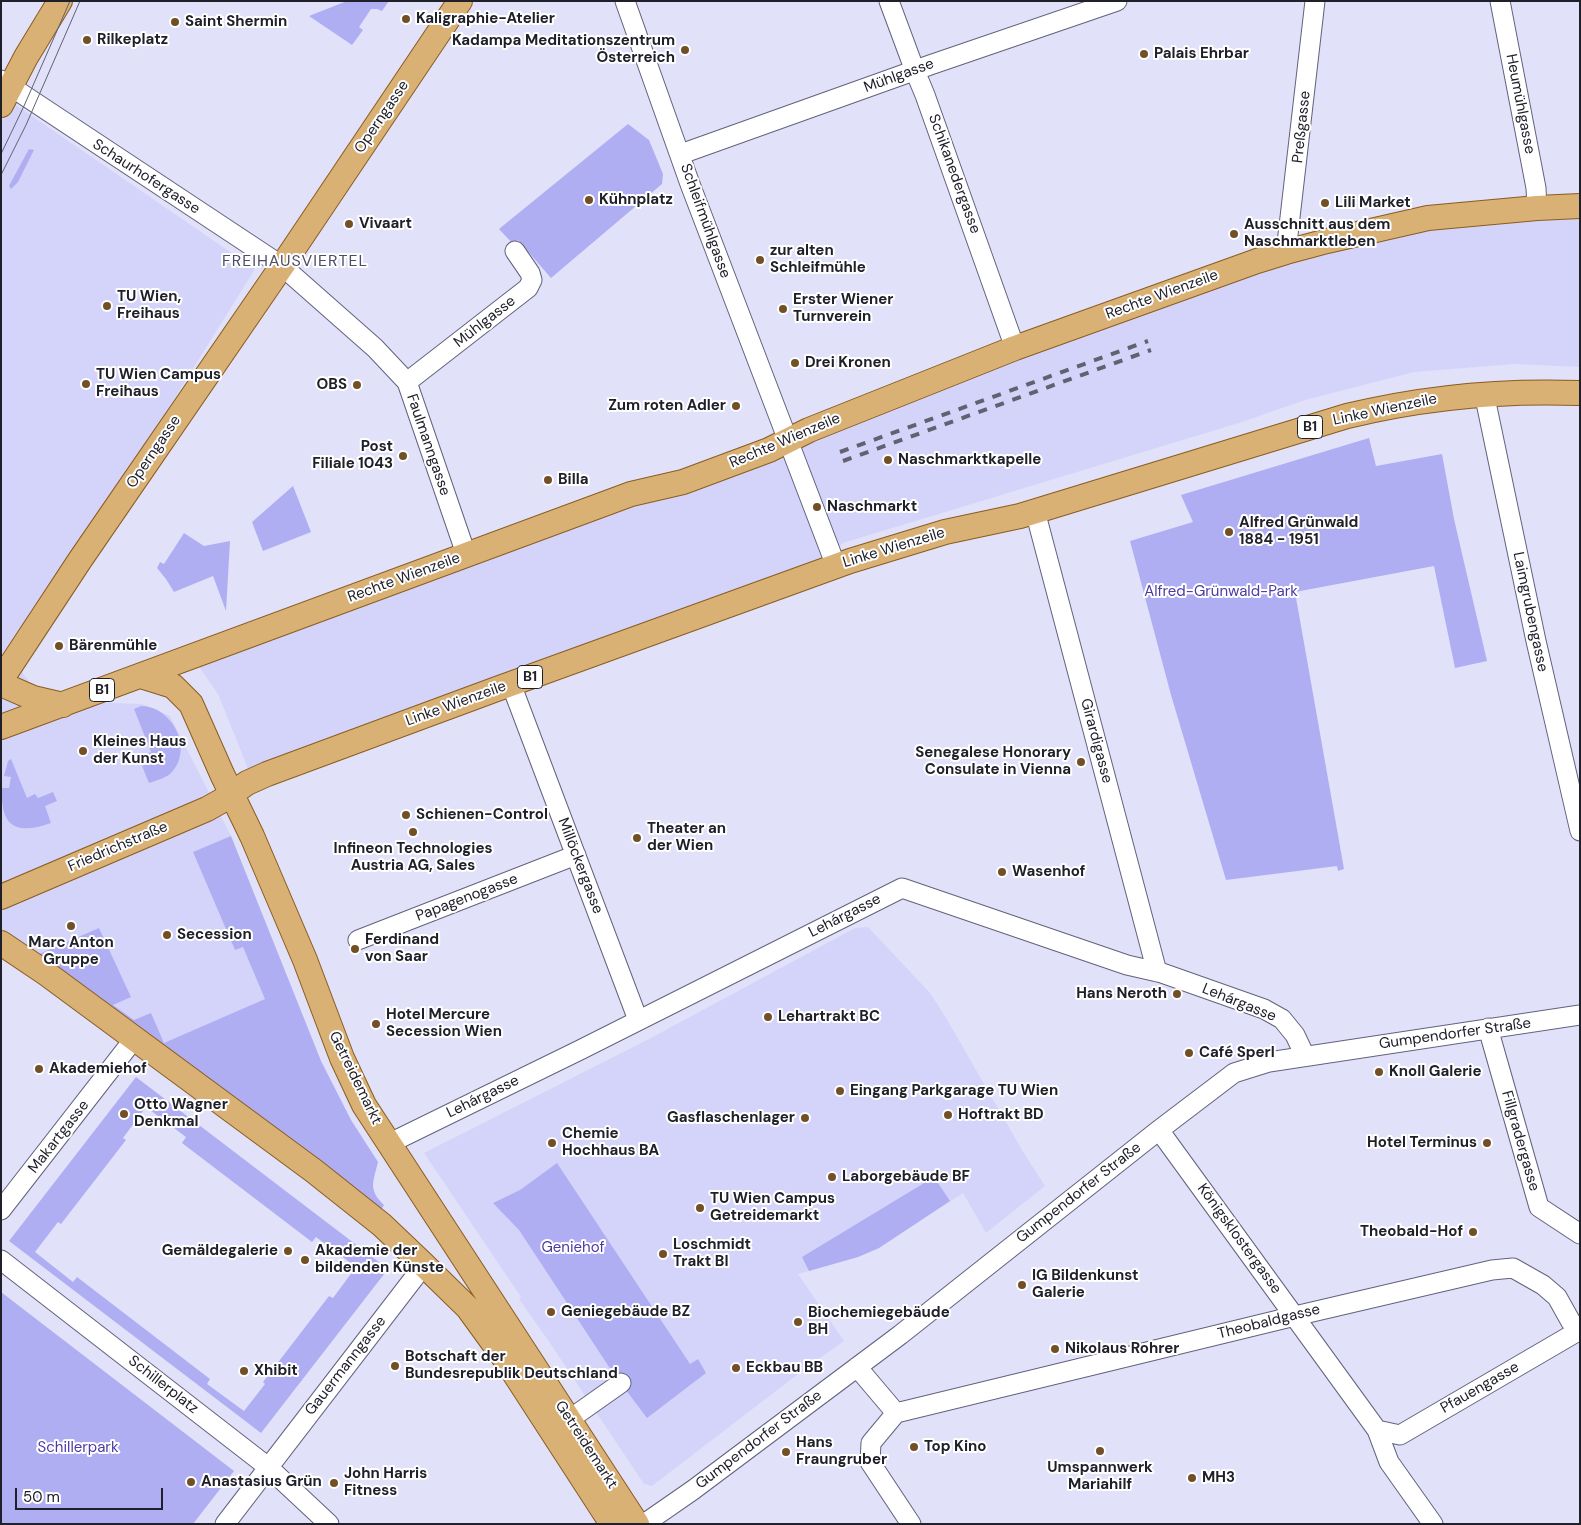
<!DOCTYPE html>
<html>
<head>
<meta charset="utf-8">
<style>
  body { margin:0 }
  #map { position:relative; width:1581px; height:1525px; overflow:hidden; background:#e1e1fa; font-family:"DM Sans",sans-serif }
  canvas { display:block }
  .frame { position:absolute; inset:0; border:2px solid #20202b; pointer-events:none }
  .scale { position:absolute; left:15px; top:1488px; width:148px; height:22px; box-sizing:border-box; border:2px solid #20202b; border-top:0; padding-left:6px; font-size:15px; line-height:18px; white-space:nowrap; color:#20202b; -webkit-text-stroke:4px #fff; paint-order:stroke }
</style>
</head>
<body>
<div id="map">
<canvas width="1581" height="1525"></canvas>
<div class="frame"></div>
<div class="scale">50 m</div>
</div>
<script>
const context = document.querySelector('canvas').getContext('2d');
context.lineJoin = 'round';
function fill(path, color) { context.fillStyle = color; context.fill(path, 'evenodd'); }
function trace(path, color, width, dash) { context.strokeStyle = color; context.lineWidth = width; context.lineCap = dash ? 'butt' : 'round'; context.setLineDash(dash || []); context.stroke(path); }
function label(font, color, halo, rows, align = 'center') {
  context.font = font + ' "DM Sans",sans-serif'; context.lineWidth = 4; context.setLineDash([]); context.textBaseline = 'middle'; context.strokeStyle = halo; context.fillStyle = color; for (const [text, x, y, turn = 0] of rows) {
    context.save(); context.translate(x, y); context.rotate((+turn || 0) * Math.PI / 180); context.textAlign = isNaN(turn) ? turn : align; if (halo) context.strokeText(text, 0, 0); context.fillText(text, 0, 0); context.restore();
  }
}
const built = new Path2D(`
  M13,103L255,269L12,659L44,701L142,704L170,716L231,836L321,1061L351,1120L378,1162L372,1185L375,1195L384,1205L39,954L1,930V122Z
  M1580,209V367L1515,364L1414,372L1305,400L1242,422L843,543L827,556L249,771L218,694L190,654L1263,261L1418,228Z
  M868,927L930,993L945,1016L1022,1150L1045,1186L986,1233L963,1193L879,1248L858,1257L798,1274L844,1341L802,1371L652,1486L644,1484L552,1346L519,1299L521,1297L424,1153L649,1039L855,928Z`);
const green = new Path2D(`
  M347,1H389L382,11L377,9H371L359,27L363,30L352,45L309,16Z
  M628,124L649,140L663,174L662,184L551,278L518,240L513,244L499,229Z
  M29,149L34,150L18,182L11,189L9,186L11,182Z
  M1369,438L1376,466L1442,454L1454,519L1487,661L1455,668L1434,566L1295,592L1344,869L1338,871L1337,866L1226,880L1171,695L1130,541L1193,522L1181,495Z
  M293,486L311,532L263,551L252,522Z
  M184,533L204,546L230,541L226,611L213,576L174,592L166,579L157,568L160,562L164,564Z
  M141,706C173,706 195,751 170,774C165,778 156,781 149,783L142,766L146,764L143,756L151,752L134,709Z
  M11,759L27,798L35,794L38,798L53,792L57,801L45,806L51,823C17,835 0,828 2,788H9L11,777L4,776L8,761Z
  M231,836L321,1061L351,1120L378,1162C373,1182 368,1190 384,1205L381,1210L39,954L99,928L131,997L113,1005L134,1020L151,1013L164,1043L265,999L243,947L235,950L193,852Z
  M136,1077L388,1269L261,1433L9,1241ZM146,1107L186,1137L182,1143L312,1242L316,1237L356,1267L333,1298L329,1296L263,1382L265,1384L244,1411L207,1384L210,1379L77,1277L73,1282L35,1252L58,1222L61,1224L126,1140L123,1138Z
  M557,1163L690,1364L698,1359L706,1373L647,1418L613,1373L519,1230L493,1203L520,1190Z
  M934,1177L950,1201L879,1248L858,1257L809,1271L802,1257Z
  M1,1292L234,1471L193,1524H1Z`);
const minor = new Path2D(`
  M625,1L690,184L836,566
  M889,1L915,71L925,95L1015,348
  M1500,1L1536,188L1537,208
  M1,80L282,266L375,348L407,382L466,554
  M681,154L930,65L1117,1
  M1286,252L1315,1
  M407,382L528,288L532,280L530,273L515,251
  M1484,393L1536,641L1580,831
  M1035,511L1157,972
  M511,684L638,1020
  M358,940L576,855
  M1488,1028L1539,1207L1580,1234
  M1159,1130L1377,1430L1389,1462L1433,1524
  M388,1144L580,1050L902,888L1127,965L1162,973L1264,1009L1282,1019L1295,1035L1305,1056
  M1,1210L134,1039
  M1,1260L268,1467L329,1524
  M857,1367L896,1413
  M896,1413L1295,1316L1492,1270L1513,1268L1543,1285L1557,1297L1571,1322L1580,1329
  M896,1413L871,1443L870,1462L911,1524
  M570,1419L621,1383
  M1377,1430L1400,1435L1580,1330
  M225,1524L424,1265
  M644,1524L693,1490L900,1335L1159,1130L1234,1073L1269,1062L1580,1015`);
const major = new Path2D(`
  M1,105L26,57L60,1
  M141,676L173,686L191,704L222,774L252,836L305,960L342,1058L364,1105L637,1524
  M1,680L80,560L282,266L460,1
  M1,684L33,698L63,705
  M1,727L631,494L683,482L769,450L809,430L1015,348L1257,261L1286,252L1327,241L1428,218L1537,208L1580,206
  M1,897L207,809L223,800L247,783L267,774L494,690L850,561L945,532L1020,516L1347,416C1425,397 1499,390 1580,393
  M1,943L47,974L314,1171L382,1225L424,1265L468,1308L505,1359L612,1524`);
const tram = new Path2D(`
  M1,154L24,106L70,1
  M1,175L26,125L80,1`);
const rail = new Path2D(`
  M840,452L1148,341
  M843,461L1151,350`);
const markers = [
  [406,19,5,"#714f27"],
  [175,22,5,"#714f27"],
  [87,40,5,"#714f27"],
  [685,50,5,"#714f27"],
  [1144,54,5,"#714f27"],
  [589,200,5,"#714f27"],
  [1325,203,5,"#714f27"],
  [349,224,5,"#714f27"],
  [1234,234,5,"#714f27"],
  [760,260,5,"#714f27"],
  [107,306,5,"#714f27"],
  [783,309,5,"#714f27"],
  [795,363,5,"#714f27"],
  [86,384,5,"#714f27"],
  [357,385,5,"#714f27"],
  [736,406,5,"#714f27"],
  [403,456,5,"#714f27"],
  [888,460,5,"#714f27"],
  [548,480,5,"#714f27"],
  [817,507,5,"#714f27"],
  [1229,532,5,"#714f27"],
  [59,646,5,"#714f27"],
  [83,751,5,"#714f27"],
  [1081,762,5,"#714f27"],
  [406,815,5,"#714f27"],
  [413,832,5,"#714f27"],
  [637,838,5,"#714f27"],
  [1002,872,5,"#714f27"],
  [71,926,5,"#714f27"],
  [167,935,5,"#714f27"],
  [355,949,5,"#714f27"],
  [1177,994,5,"#714f27"],
  [768,1017,5,"#714f27"],
  [376,1024,5,"#714f27"],
  [1189,1053,5,"#714f27"],
  [39,1069,5,"#714f27"],
  [1379,1072,5,"#714f27"],
  [840,1091,5,"#714f27"],
  [124,1114,5,"#714f27"],
  [948,1115,5,"#714f27"],
  [805,1118,5,"#714f27"],
  [552,1143,5,"#714f27"],
  [1487,1143,5,"#714f27"],
  [832,1177,5,"#714f27"],
  [700,1208,5,"#714f27"],
  [1473,1232,5,"#714f27"],
  [288,1251,5,"#714f27"],
  [663,1254,5,"#714f27"],
  [305,1260,5,"#714f27"],
  [1022,1285,5,"#714f27"],
  [551,1312,5,"#714f27"],
  [798,1322,5,"#714f27"],
  [1055,1349,5,"#714f27"],
  [395,1366,5,"#714f27"],
  [736,1368,5,"#714f27"],
  [244,1371,5,"#714f27"],
  [914,1447,5,"#714f27"],
  [1100,1451,5,"#714f27"],
  [786,1452,5,"#714f27"],
  [1192,1478,5,"#714f27"],
  [191,1482,5,"#714f27"],
  [334,1483,5,"#714f27"]
];
const shields = [
  [1310,427,25],
  [530,677,25],
  [102,690,25]
];
const shieldNames = [
  ["B1",1310,427],
  ["B1",530,677],
  ["B1",102,690]
];
const poiNames = [
  ["Kaligraphie-Atelier",416,19],
  ["Saint Shermin",185,22],
  ["Rilkeplatz",97,40],
  ["Kadampa Meditationszentrum",675,41,"right"],
  ["Österreich",675,58,"right"],
  ["Palais Ehrbar",1154,54],
  ["Kühnplatz",599,200],
  ["Lili Market",1335,203],
  ["Vivaart",359,224],
  ["Ausschnitt aus dem",1244,225],
  ["Naschmarktleben",1244,242],
  ["zur alten",770,251],
  ["Schleifmühle",770,268],
  ["TU Wien,",117,297],
  ["Freihaus",117,314],
  ["Erster Wiener",793,300],
  ["Turnverein",793,317],
  ["Drei Kronen",805,363],
  ["TU Wien Campus",96,375],
  ["Freihaus",96,392],
  ["OBS",347,385,"right"],
  ["Zum roten Adler",726,406,"right"],
  ["Post",393,447,"right"],
  ["Filiale 1043",393,464,"right"],
  ["Naschmarktkapelle",898,460],
  ["Billa",558,480],
  ["Naschmarkt",827,507],
  ["Alfred Grünwald",1239,523],
  ["1884 - 1951",1239,540],
  ["Bärenmühle",69,646],
  ["Kleines Haus",93,742],
  ["der Kunst",93,759],
  ["Senegalese Honorary",1071,753,"right"],
  ["Consulate in Vienna",1071,770,"right"],
  ["Schienen-Control",416,815],
  ["Theater an",647,829],
  ["der Wien",647,846],
  ["Infineon Technologies",413,849,"center"],
  ["Austria AG, Sales",413,866,"center"],
  ["Wasenhof",1012,872],
  ["Secession",177,935],
  ["Ferdinand",365,940],
  ["von Saar",365,957],
  ["Marc Anton",71,943,"center"],
  ["Gruppe",71,960,"center"],
  ["Hans Neroth",1167,994,"right"],
  ["Hotel Mercure",386,1015],
  ["Secession Wien",386,1032],
  ["Lehartrakt BC",778,1017],
  ["Café Sperl",1199,1053],
  ["Akademiehof",49,1069],
  ["Knoll Galerie",1389,1072],
  ["Eingang Parkgarage TU Wien",850,1091],
  ["Otto Wagner",134,1105],
  ["Denkmal",134,1122],
  ["Hoftrakt BD",958,1115],
  ["Gasflaschenlager",795,1118,"right"],
  ["Chemie",562,1134],
  ["Hochhaus BA",562,1151],
  ["Hotel Terminus",1477,1143,"right"],
  ["Laborgebäude BF",842,1177],
  ["TU Wien Campus",710,1199],
  ["Getreidemarkt",710,1216],
  ["Theobald-Hof",1463,1232,"right"],
  ["Loschmidt",673,1245],
  ["Trakt BI",673,1262],
  ["Gemäldegalerie",278,1251,"right"],
  ["Akademie der",315,1251],
  ["bildenden Künste",315,1268],
  ["IG Bildenkunst",1032,1276],
  ["Galerie",1032,1293],
  ["Geniegebäude BZ",561,1312],
  ["Biochemiegebäude",808,1313],
  ["BH",808,1330],
  ["Nikolaus Rohrer",1065,1349],
  ["Botschaft der",405,1357],
  ["Bundesrepublik Deutschland",405,1374],
  ["Eckbau BB",746,1368],
  ["Xhibit",254,1371],
  ["Hans",796,1443],
  ["Fraungruber",796,1460],
  ["Top Kino",924,1447],
  ["Umspannwerk",1100,1468,"center"],
  ["Mariahilf",1100,1485,"center"],
  ["John Harris",344,1474],
  ["Fitness",344,1491],
  ["MH3",1202,1478],
  ["Anastasius Grün",201,1482]
];
const streetNames = [
  ["Mühlgasse",899,76,-20],
  ["Heumühlgasse",1520,104,79],
  ["Operngasse",382,117,-56],
  ["Preßgasse",1302,127,-84],
  ["Schikanedergasse",954,174,70],
  ["Schaurhofergasse",146,177,33],
  ["Schleifmühlgasse",705,221,70],
  ["Rechte Wienzeile",1162,295,-20],
  ["Mühlgasse",485,322,-38],
  ["Linke Wienzeile",1385,410,-12],
  ["Rechte Wienzeile",785,441,-23],
  ["Faulmanngasse",428,445,71],
  ["Operngasse",154,452,-56],
  ["Linke Wienzeile",894,548,-17],
  ["Rechte Wienzeile",404,578,-20],
  ["Laimgrubengasse",1530,612,78],
  ["Linke Wienzeile",456,704,-20],
  ["Girardigasse",1096,741,75],
  ["Friedrichstraße",118,847,-23],
  ["Millöckergasse",580,866,69],
  ["Papagenogasse",467,898,-21],
  ["Lehárgasse",845,916,-27],
  ["Lehárgasse",1239,1003,22],
  ["Gumpendorfer Straße",1455,1034,-8],
  ["Getreidemarkt",355,1078,64],
  ["Lehárgasse",483,1097,-26],
  ["Makartgasse",59,1137,-52],
  ["Fillgradergasse",1520,1141,74],
  ["Gumpendorfer Straße",1079,1193,-38],
  ["Königsklostergasse",1239,1239,54],
  ["Theobaldgasse",1269,1322,-14],
  ["Gauermanngasse",346,1366,-52],
  ["Schillerplatz",163,1385,38],
  ["Pfauengasse",1480,1388,-30],
  ["Gumpendorfer Straße",759,1440,-37],
  ["Getreidemarkt",586,1445,57]
];
const parkNames = [
  ["Alfred-Grünwald-Park",1221,592],
  ["Geniehof",573,1248],
  ["Schillerpark",78,1448]
];
const neighbourhoodNames = [
  ["FREIHAUSVIERTEL",295,262]
];
fill(built, '#d4d4fa');
fill(green, '#b0aef3');
trace(minor, '#62627d', 21);
trace(major, '#895c1f', 26);
trace(minor, '#fff', 19);
trace(major, '#dab175', 24);
trace(tram, '#616171', 1);
trace(rail, '#616171', 4, [9, 9]);
for (const [x, y, r, color] of markers) { const dot = new Path2D(); dot.arc(x, y, r, 0, 2 * Math.PI); context.fillStyle = color; context.fill(dot); trace(dot, '#fff', 2); }
for (const [x, y, w] of shields) { const box = new Path2D(); box.roundRect(x - w / 2, y - 11.5, w, 23, 4); context.fillStyle = '#fff'; context.fill(box); trace(box, '#20202b', 1); }
label('bold 14px', '#20202b', null, shieldNames);
label('bold 15px', '#20202b', '#fff', poiNames, 'left');
label('15px', '#20202b', '#fff', streetNames);
label('15px', '#4a3aa1', '#fff', parkNames);
context.letterSpacing = '1px';
label('16px', '#4d4d66', '#fff', neighbourhoodNames);
context.letterSpacing = '0px';
</script>
</body>
</html>
